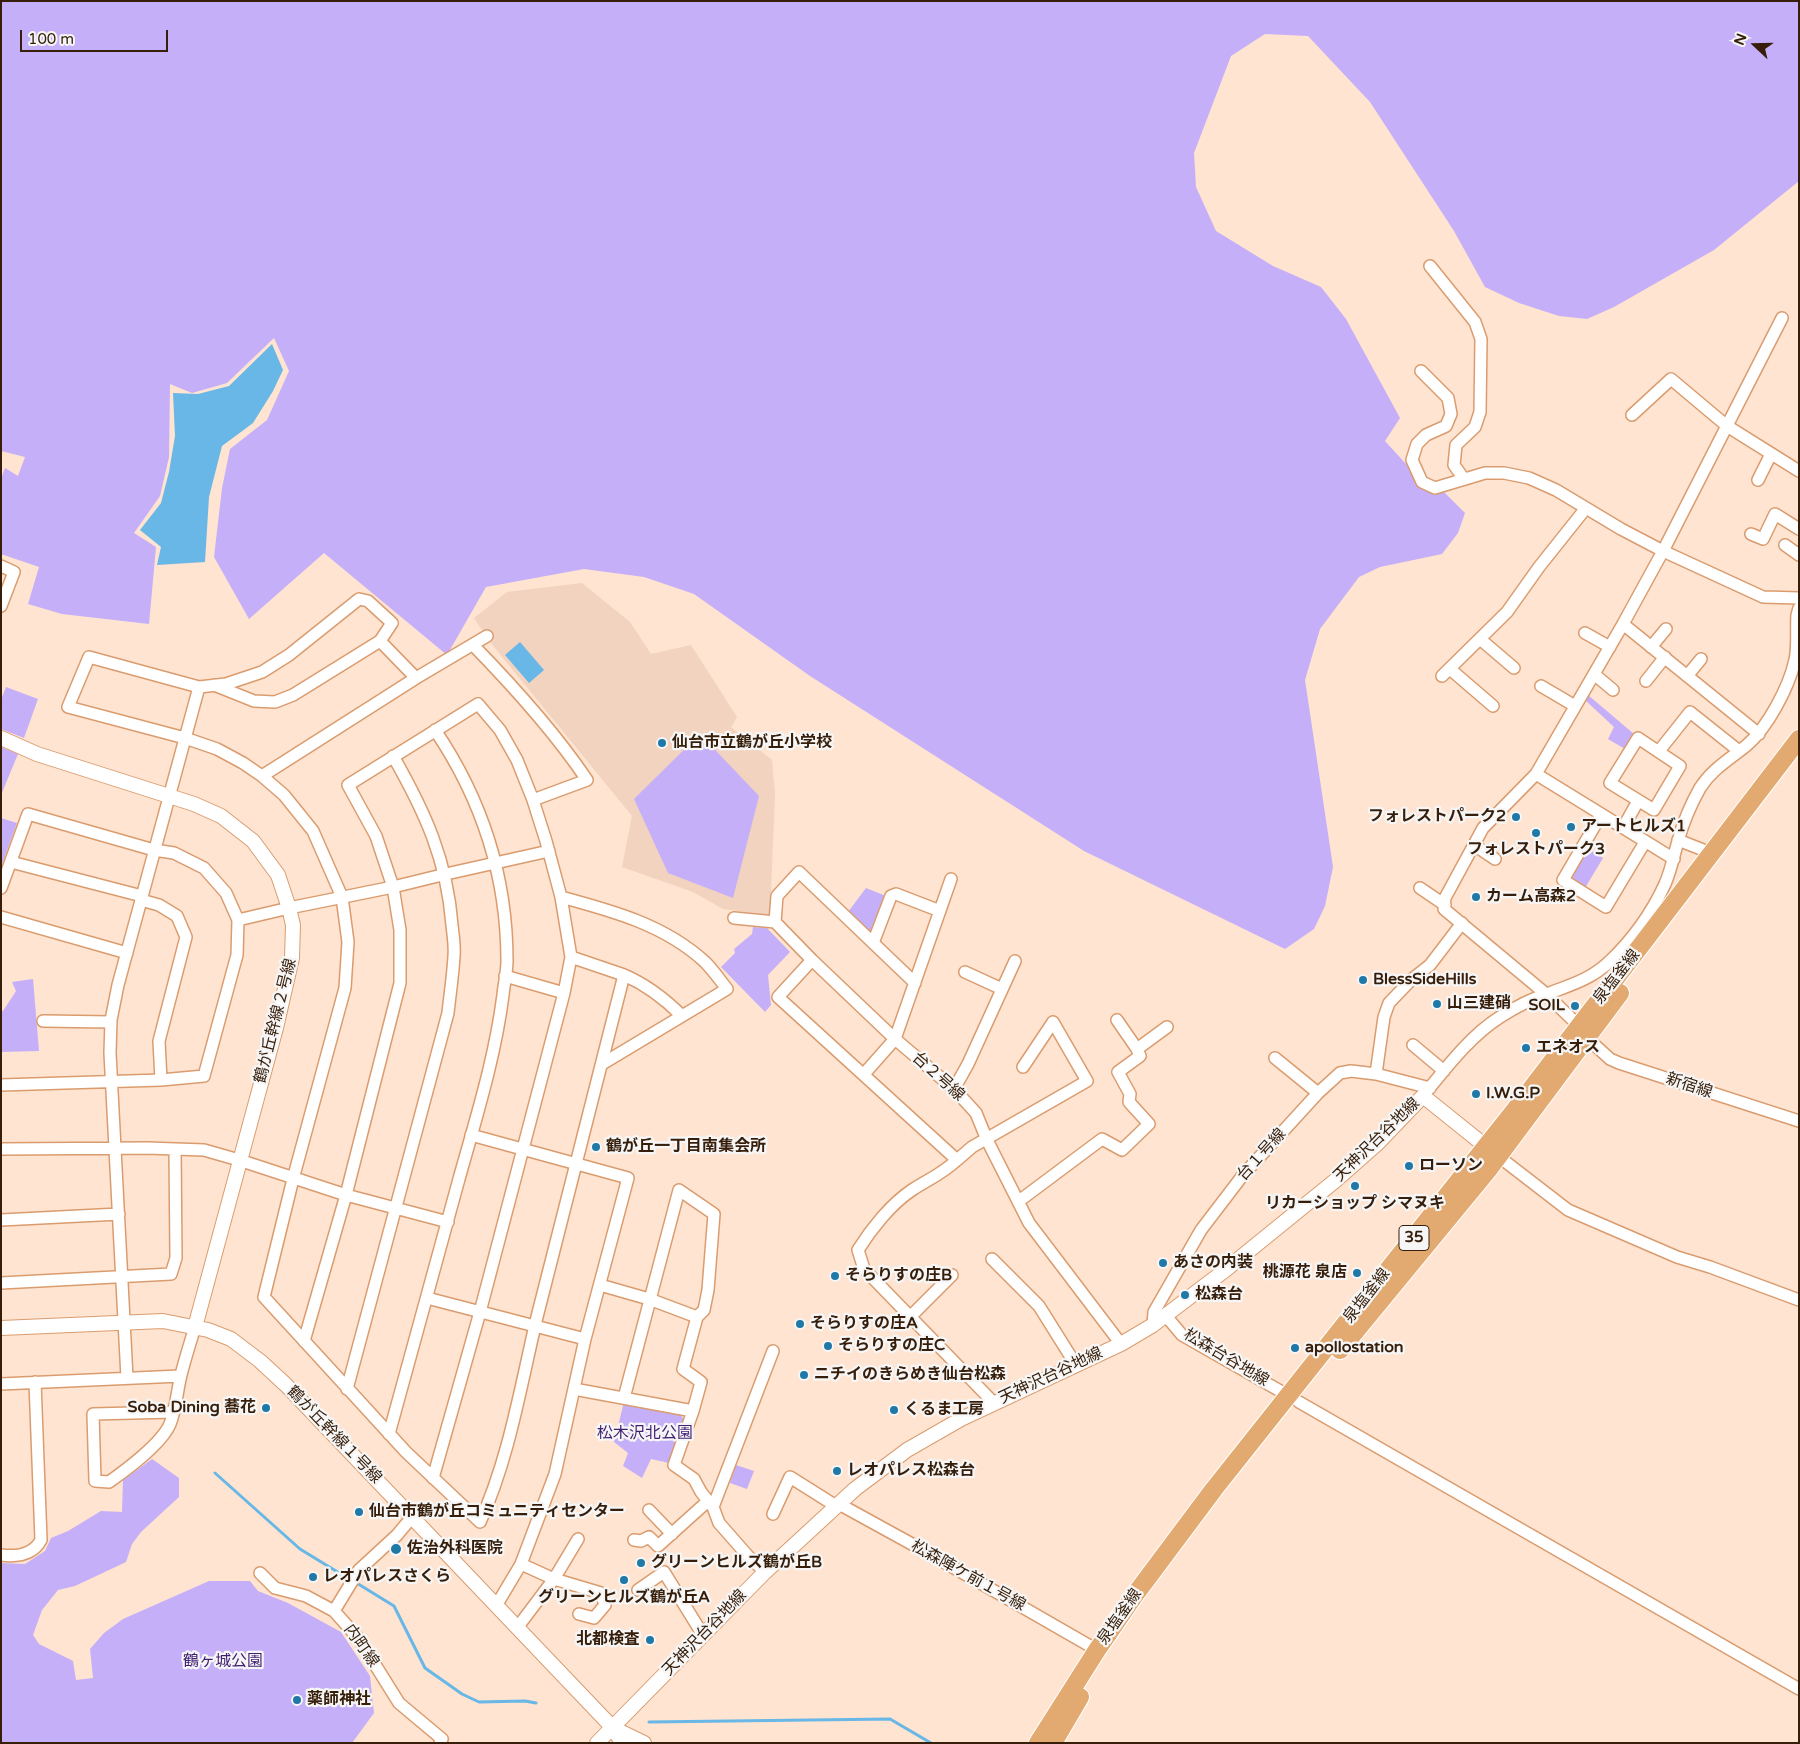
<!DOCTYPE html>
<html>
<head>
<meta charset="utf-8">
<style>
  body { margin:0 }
  #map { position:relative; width:1800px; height:1744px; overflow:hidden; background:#fee4d1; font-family:"Varela Round",sans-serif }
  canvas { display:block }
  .frame { position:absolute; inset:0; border:2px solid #361e0a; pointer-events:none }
  .north { position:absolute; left:1730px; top:20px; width:50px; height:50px; -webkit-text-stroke:4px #f6f6f6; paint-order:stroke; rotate:291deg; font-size:14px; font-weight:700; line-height:20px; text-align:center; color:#361e0a }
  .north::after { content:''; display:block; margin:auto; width:18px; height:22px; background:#361e0a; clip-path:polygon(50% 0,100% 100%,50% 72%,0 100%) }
  .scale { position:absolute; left:20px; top:30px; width:148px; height:22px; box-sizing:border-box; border:2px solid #361e0a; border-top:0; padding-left:6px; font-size:15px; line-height:18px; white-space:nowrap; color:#361e0a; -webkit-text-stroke:4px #f6f6f6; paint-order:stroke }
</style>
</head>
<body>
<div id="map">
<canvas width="1800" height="1744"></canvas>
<div class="frame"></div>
<div class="north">N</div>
<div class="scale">100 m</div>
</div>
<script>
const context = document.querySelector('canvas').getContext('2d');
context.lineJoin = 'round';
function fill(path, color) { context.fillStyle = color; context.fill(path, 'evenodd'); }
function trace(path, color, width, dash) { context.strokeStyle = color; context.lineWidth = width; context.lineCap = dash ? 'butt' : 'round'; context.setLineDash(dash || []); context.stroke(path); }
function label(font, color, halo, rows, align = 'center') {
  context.font = font + ' "Varela Round","Noto Sans JP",sans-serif'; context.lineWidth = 4.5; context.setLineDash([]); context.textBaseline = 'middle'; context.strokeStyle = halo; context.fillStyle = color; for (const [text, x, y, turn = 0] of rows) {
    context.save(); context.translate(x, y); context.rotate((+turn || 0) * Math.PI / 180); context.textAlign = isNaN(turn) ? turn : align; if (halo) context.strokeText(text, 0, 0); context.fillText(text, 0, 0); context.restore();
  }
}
const built = new Path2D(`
  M582,583L630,622L651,654L691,645L737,717L731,727L772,760L775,794L770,915L723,909L693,892L622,867L632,816L490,642L474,618L507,592Z`);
const green = new Path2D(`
  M1,1H1799V181L1714,250L1614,307L1587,319L1559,316L1519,303L1485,287L1454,231L1370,102L1308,36L1265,34L1231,56L1194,153L1196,187L1216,231L1273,266L1321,287L1346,319L1400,418L1385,441L1406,464L1421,485L1443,491L1465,513L1458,533L1442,554L1380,567L1359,577L1320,629L1305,680L1333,867L1325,906L1314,929L1285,949L1084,851L810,676L694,594L644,577L584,569L486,587L447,655L324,553L249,619L214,557L222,488L230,449L267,420L289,371L274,338L227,383L192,393L170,384L169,457L160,496L134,533L156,547L149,624L62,614L28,604L39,567L1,554V479L5,468L18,476L25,457L1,451Z
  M6,687L38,699L24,738L1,729V700Z
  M1588,695L1634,734L1625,749L1608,739L1614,727L1585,700Z
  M700,734L759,796L733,898L668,873L634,799Z
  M1,747L18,754L1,795Z
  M1,818L17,823L1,867Z
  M1587,848L1603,858L1585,888L1573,881L1572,874Z
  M866,888L886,896L872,936L848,912Z
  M753,927L767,928L790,952L768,975L771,1005L765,1012L721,967L735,953L734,949L752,934Z
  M33,979L39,1051L1,1052V1011H3L16,991L12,982Z
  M624,1402L680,1414L684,1420L669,1463L651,1459L642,1478L623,1466L628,1453L614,1442Z
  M152,1459L179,1478V1497L141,1532L132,1544L126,1562L75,1586L58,1590L42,1610L33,1635L39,1644L73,1661L76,1680L93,1678L90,1649L104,1633L123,1619L209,1581H250L258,1591L288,1603L341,1632L370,1676L374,1713L352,1743H1V1563L25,1564L45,1551L51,1538L68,1531L101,1511L122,1512L123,1480Z
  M736,1465L754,1471L747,1489L730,1483Z`);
const water = new Path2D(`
  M272,344L283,370L273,391L253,423L222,446L209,497L205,562L157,565L161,547L140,530L161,503L169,472L175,436L173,393L198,394L229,386Z
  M520,642L544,670L529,683L505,655Z`);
const stream = new Path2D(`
  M215,1473L300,1549L349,1579
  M355,1582L394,1606L425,1668L462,1694L479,1702L525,1701L536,1703
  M649,1722L890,1719L931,1743`);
const minor = new Path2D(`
  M1430,266L1475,322L1481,339L1480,412L1475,427L1456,445L1454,465L1464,479
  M1421,371L1448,398L1451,414L1446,426L1426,435L1417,444L1412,460L1422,482L1435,488L1485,473H1504L1529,478L1556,490L1621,529L1663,551L1763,597L1799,598
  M1632,415L1671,379L1727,426L1799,471
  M1758,480L1771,454
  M1751,534L1763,539L1775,514L1799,529
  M1785,545L1799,555
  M1,566L14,572L1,606
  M1623,624L1759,734
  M1585,633L1610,647
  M1480,639L1514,668
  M380,641L416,678L487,636
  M473,645C514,687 554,731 587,780L533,800
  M1651,647L1666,629
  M1450,669L1493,706
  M1594,674L1613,690
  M1442,676L1507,612L1539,567L1586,508
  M1687,676L1701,659
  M1646,681L1665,657
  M214,685L254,701L275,702L293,695L380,641L392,623L368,601L359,599L289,655L262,672L226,684L199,687L89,657L68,707L185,738L217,749L243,763L262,776L416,678
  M1541,686L1575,706
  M1638,738L1680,766L1654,810L1610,783Z
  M1659,751L1690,712L1739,751
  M1536,774L1674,859
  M262,776L284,795L313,831L342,897L348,942L345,988L293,1179L264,1297L406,1452L480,1522C509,1459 521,1384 537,1317C566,1203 595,1089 624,975L571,957
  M1601,815L1563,880L1606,907L1645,842
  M1623,828L1638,801
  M1678,840L1711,853
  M1474,845L1495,859
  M11,862L142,896
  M1,888L28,814L154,850L174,853L204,868L226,893L238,920L237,955L204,1076L161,1080L159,1041L186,937L177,916L159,905L141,900
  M1420,888L1445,905
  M561,897C613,911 665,925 705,962C713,970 720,980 727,989L602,1064
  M1,917L127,953
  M734,918L775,922L812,960L895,1039L954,1089L976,1113L987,1140L1029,1223L1121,1344
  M238,920L289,908L393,887L446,874L549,851
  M775,922L777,896L799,872L915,983
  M873,943L891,896L896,894L940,911
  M812,960L778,997L957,1160L972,1147L1087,1081L1053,1022L1023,1067
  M965,972L1002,989
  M624,975C647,985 664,998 682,1016
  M505,976L564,993
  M1117,1020L1137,1049
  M43,1021L111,1022
  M1579,1026L1546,994L1444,909L1445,898L1483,828L1536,774L1623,624L1663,551L1782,318
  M1587,1038L1610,1059L1619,1063L1799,1121
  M1413,1045L1444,1071
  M1275,1058L1318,1093
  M864,1074L895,1039L951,879
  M1376,1074L1384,1017L1389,1003L1411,980L1430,965L1462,923
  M1,1085L161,1080
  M954,1089L968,1064L1015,961
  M1423,1096C1446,1068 1470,1036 1500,1017C1514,1008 1531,999 1547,994C1570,985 1592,979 1610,961C1632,940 1652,912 1665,884C1671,870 1674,855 1678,841C1683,823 1691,804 1700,788C1712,769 1730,759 1747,745C1768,727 1789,687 1795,660C1798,646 1796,629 1797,615L1799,608
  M471,1135L628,1178L585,1339L555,1474L521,1564L496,1606
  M1,1149L147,1148L204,1150L239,1160L346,1195L448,1222
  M1498,1156L1568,1210L1677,1257L1710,1267L1799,1300
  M957,1160C942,1174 929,1179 912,1190C891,1204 871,1229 858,1250L864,1269L994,1403
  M1019,1201L1102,1139L1122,1150L1149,1124L1129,1102L1130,1094L1118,1072L1140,1056L1137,1049L1167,1027
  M1,1220L119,1214
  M992,1259L1039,1306L1076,1365
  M1,1283L171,1274L176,1258L175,1149
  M600,1285L649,1299L697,1317
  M427,1298L585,1339
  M1166,1316L1182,1335L1289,1396
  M910,1317L952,1275
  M1153,1325L1154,1312L1201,1230L1243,1175L1318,1093L1340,1073L1351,1071L1376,1074L1430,1088
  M304,1341L346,1195L400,983V930L393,887L376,836L348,785L478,704L500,730L517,760L533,800L546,841L561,897L571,957L564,993L480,1312L433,1478
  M127,1378L110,1053L111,1020L118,985L199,687
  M1,1384L180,1376
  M347,1389L448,1013C450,994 453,975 454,956C455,946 453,935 452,925C447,860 425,812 393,756
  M574,1389L693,1411
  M624,1398L679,1190L714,1214L708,1290L704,1310L697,1317L683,1369L701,1382L693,1411L674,1465L694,1479L701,1492L713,1507
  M1299,1402L1799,1689
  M173,1412L93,1414L95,1481L109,1482C126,1470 162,1443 170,1424C176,1409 177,1391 181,1375C185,1359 190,1343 195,1327
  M389,1434C413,1349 436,1264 459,1179C476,1118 495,1058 503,995C504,984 507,972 507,961C507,876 483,801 435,730
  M839,1504L930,1554L1097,1650
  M649,1510L672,1534
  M773,1514L790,1477L836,1506
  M634,1540L641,1541L649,1537L658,1546L708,1501
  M1,1555C17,1557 33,1555 41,1540L35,1382
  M521,1564L554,1579L578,1539
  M765,1572L748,1556L719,1523L713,1507L773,1351
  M260,1573L275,1588L306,1596L334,1611L359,1639L399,1703L442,1739L440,1743
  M638,1590L664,1572L703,1635
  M334,1611L359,1570L397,1535L412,1517
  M517,1628L554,1579L601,1593L605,1605L594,1618L579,1614`);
const tertiary = new Path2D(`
  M1,738L37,754L194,804L221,816L253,841L278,875L289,908L293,925L292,958L276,1028L195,1327
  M1,1328L163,1321L208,1330L231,1339L260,1361L286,1385L613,1728L622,1743
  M613,1728L644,1743
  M597,1743L765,1572L855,1489L907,1450L961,1419L1121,1344L1153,1325L1224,1271L1336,1180L1378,1143L1423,1096L1494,1153`);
const primary = new Path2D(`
  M1340,1350L1488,1170L1620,993
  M1038,1743L1097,1650L1137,1592L1214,1489L1518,1106L1799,739
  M1053,1743L1080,1697`);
const markers = [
  [662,743,5,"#2078a7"],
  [1516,817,5,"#2078a7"],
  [1571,827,5,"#2078a7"],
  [1536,833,5,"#2078a7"],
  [1476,897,5,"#2078a7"],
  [1363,980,5,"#2078a7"],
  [1437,1004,5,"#2078a7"],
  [1575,1006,5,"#2078a7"],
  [1526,1048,5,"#2078a7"],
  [1476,1094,5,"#2078a7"],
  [596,1147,5,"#2078a7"],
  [1409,1166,5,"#2078a7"],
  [1355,1186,5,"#2078a7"],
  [1163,1263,5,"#2078a7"],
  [1357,1273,5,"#2078a7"],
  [835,1276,5,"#2078a7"],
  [1185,1295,5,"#2078a7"],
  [800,1324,5,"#2078a7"],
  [828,1346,5,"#2078a7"],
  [1295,1348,5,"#2078a7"],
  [804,1375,5,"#2078a7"],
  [266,1408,5,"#2078a7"],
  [894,1410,5,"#2078a7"],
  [837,1471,5,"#2078a7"],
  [359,1512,5,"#2078a7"],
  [396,1549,6,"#2078a7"],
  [641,1563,5,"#2078a7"],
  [313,1577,5,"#2078a7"],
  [624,1580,5,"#2078a7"],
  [650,1640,5,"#2078a7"],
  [297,1700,5,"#2078a7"]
];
const shields = [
  [1414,1238,30]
];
const shieldNames = [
  ["35",1414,1238]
];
const poiNames = [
  ["仙台市立鶴が丘小学校",672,743],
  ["フォレストパーク2",1506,817,"right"],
  ["アートヒルズ1",1581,827],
  ["フォレストパーク3",1536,850,"center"],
  ["カーム高森2",1486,897],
  ["BlessSideHills",1373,980],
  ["山三建硝",1447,1004],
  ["SOIL",1565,1006,"right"],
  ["エネオス",1536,1048],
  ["I.W.G.P",1486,1094],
  ["鶴が丘一丁目南集会所",606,1147],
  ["ローソン",1419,1166],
  ["リカーショップ シマヌキ",1355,1204,"center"],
  ["あさの内装",1173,1263],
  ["桃源花 泉店",1347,1273,"right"],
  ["そらりすの庄B",845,1276],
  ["松森台",1195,1295],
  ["そらりすの庄A",810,1324],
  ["そらりすの庄C",838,1346],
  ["apollostation",1305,1348],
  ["ニチイのきらめき仙台松森",814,1375],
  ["Soba Dining 蕎花",256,1408,"right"],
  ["くるま工房",904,1410],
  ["レオパレス松森台",847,1471],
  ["仙台市鶴が丘コミュニティセンター",369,1512],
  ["佐治外科医院",407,1549],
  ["グリーンヒルズ鶴が丘B",651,1563],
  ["レオパレスさくら",323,1577],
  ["グリーンヒルズ鶴が丘A",624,1598,"center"],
  ["北都検査",640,1640,"right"],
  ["薬師神社",307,1700]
];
const streetNames = [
  ["泉塩釜線",1617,977,-52],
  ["鶴が丘幹線２号線",276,1021,-76],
  ["台２号線",938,1077,42],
  ["新宿線",1689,1086,18],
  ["天神沢台谷地線",1377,1140,-44],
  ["台１号線",1262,1155,-48],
  ["泉塩釜線",1367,1296,-52],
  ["松森台谷地線",1226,1358,31],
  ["天神沢台谷地線",1051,1376,-25],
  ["鶴が丘幹線１号線",334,1435,46],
  ["松森陣ケ前１号線",968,1576,29],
  ["泉塩釜線",1120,1617,-55],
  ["天神沢台谷地線",705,1633,-46],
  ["内町線",361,1646,55]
];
const parkNames = [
  ["松木沢北公園",645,1434],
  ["鶴ヶ城公園",223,1662]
];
fill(built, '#f1d3bf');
fill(green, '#c5aff8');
fill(water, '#68b7e7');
trace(stream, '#68b7e7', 3);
trace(minor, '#da9c6e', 14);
trace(tertiary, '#da9c6e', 16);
trace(primary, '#fff', 20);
trace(minor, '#fff', 11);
trace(tertiary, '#fff', 14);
trace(primary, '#e2aa70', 18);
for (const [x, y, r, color] of markers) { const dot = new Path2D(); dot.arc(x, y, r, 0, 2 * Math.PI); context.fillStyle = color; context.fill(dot); trace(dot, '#f6f6f6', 2); }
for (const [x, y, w] of shields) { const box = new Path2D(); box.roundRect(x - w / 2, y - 12.5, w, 25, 4); context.fillStyle = '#f6f6f6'; context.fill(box); trace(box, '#361e0a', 1); }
label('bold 15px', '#361e0a', null, shieldNames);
label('bold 16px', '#361e0a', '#f6f6f6', poiNames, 'left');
label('16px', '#361e0a', '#f6f6f6', streetNames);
label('16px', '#411f72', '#f6f6f6', parkNames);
</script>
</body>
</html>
